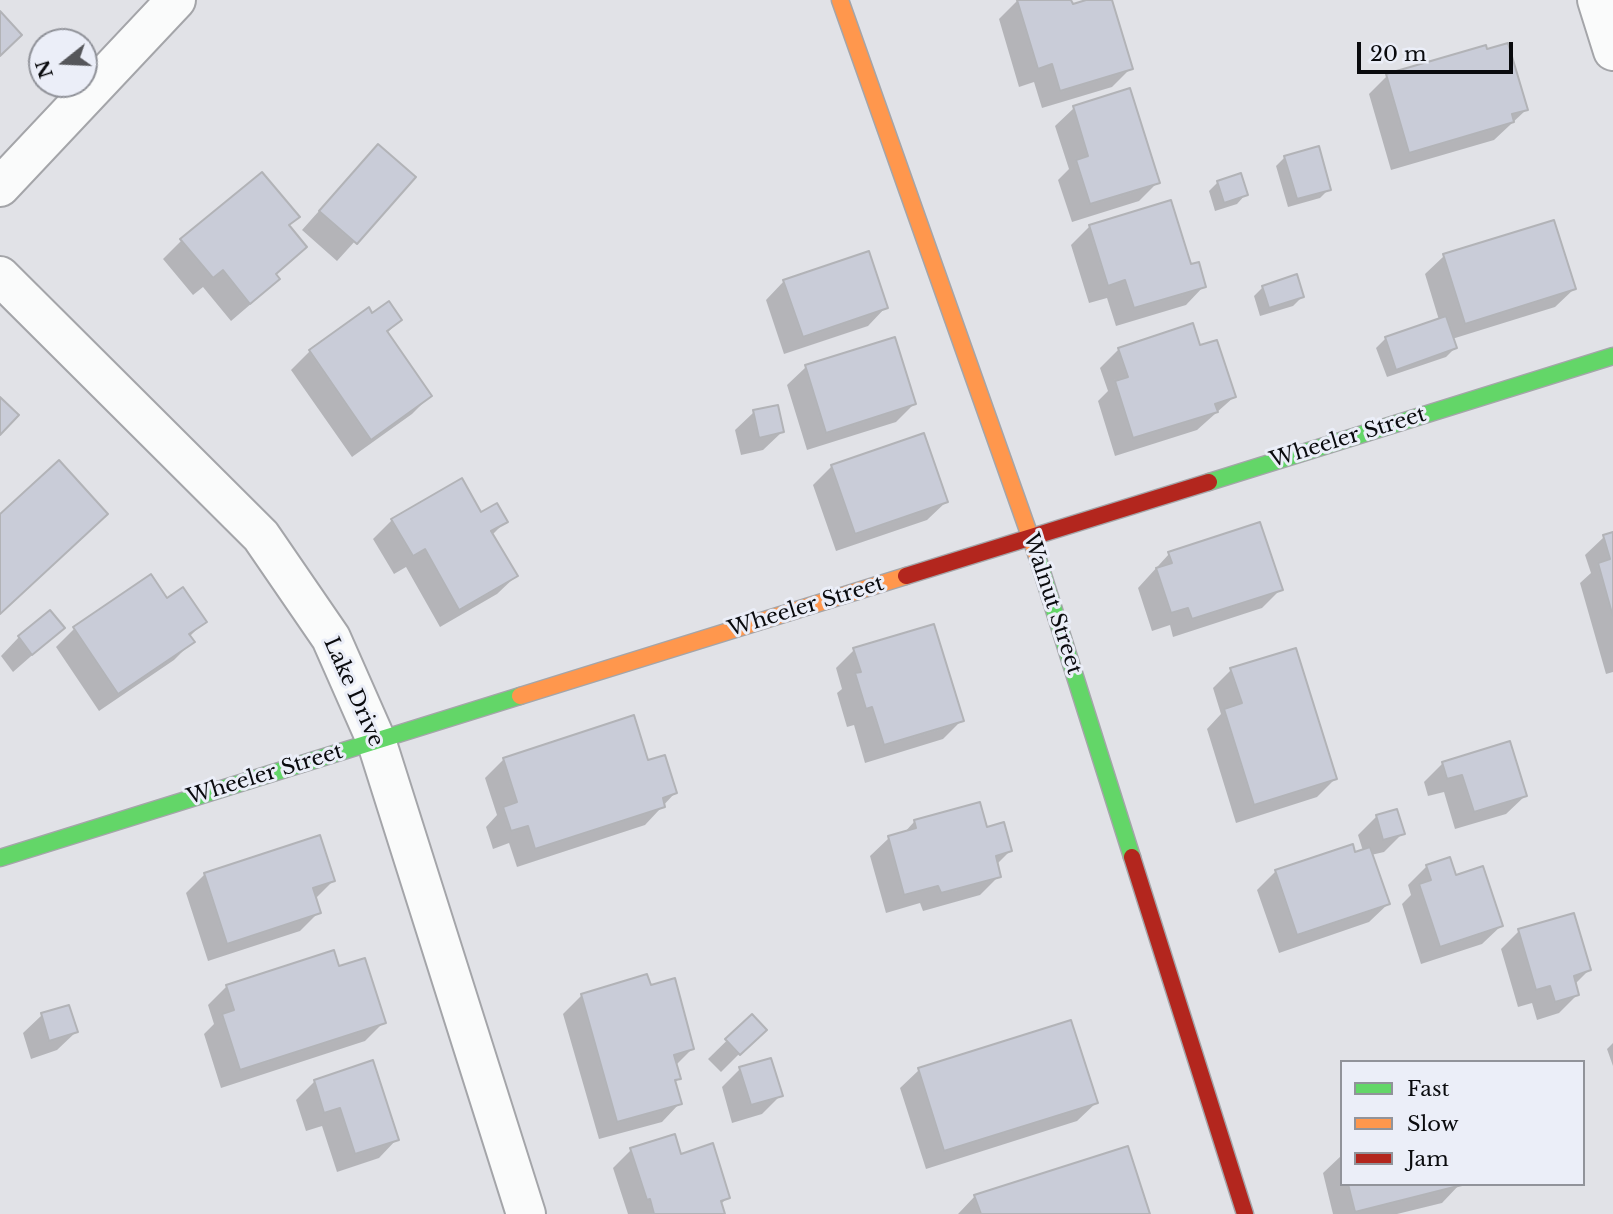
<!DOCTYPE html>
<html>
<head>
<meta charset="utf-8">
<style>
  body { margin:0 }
  #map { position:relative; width:1613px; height:1214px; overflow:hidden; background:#e1e2e7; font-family:"Libre Baskerville",serif }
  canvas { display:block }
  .legend { position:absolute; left:1340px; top:1060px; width:245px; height:126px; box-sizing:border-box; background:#ebeef8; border:2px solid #91939a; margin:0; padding:9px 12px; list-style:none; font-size:21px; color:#0a0b0e }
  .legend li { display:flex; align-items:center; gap:14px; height:35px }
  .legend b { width:35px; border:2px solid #91939a }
  .north { position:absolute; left:28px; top:28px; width:70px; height:70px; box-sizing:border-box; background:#ebeef8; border:2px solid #91939a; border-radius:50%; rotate:252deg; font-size:19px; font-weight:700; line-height:28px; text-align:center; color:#0a0b0e }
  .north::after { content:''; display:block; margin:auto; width:24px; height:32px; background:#55565a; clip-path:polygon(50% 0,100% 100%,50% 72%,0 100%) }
  .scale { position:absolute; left:1357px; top:42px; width:156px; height:32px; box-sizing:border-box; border:4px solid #0a0b0e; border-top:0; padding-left:9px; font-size:21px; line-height:24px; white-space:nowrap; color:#0a0b0e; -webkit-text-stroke:5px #ebeef8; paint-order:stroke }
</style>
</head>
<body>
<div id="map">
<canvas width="1613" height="1214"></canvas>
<ul class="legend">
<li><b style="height:9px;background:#63d668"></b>Fast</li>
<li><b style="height:9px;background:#ff974d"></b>Slow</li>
<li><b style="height:9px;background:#b3261e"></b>Jam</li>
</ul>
<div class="north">N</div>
<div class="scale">20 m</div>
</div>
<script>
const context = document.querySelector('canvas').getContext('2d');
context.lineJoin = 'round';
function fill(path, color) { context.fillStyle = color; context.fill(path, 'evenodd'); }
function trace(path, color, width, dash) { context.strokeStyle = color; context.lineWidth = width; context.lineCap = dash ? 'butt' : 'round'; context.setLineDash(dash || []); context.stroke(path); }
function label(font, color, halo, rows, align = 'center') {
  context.font = font + ' "Libre Baskerville",serif'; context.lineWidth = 6; context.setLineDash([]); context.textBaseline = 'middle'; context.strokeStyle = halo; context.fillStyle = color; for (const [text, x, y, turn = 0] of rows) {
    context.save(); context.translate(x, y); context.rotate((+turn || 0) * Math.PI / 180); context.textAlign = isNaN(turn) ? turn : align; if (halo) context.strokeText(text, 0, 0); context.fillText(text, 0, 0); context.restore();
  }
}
const shadow = new Path2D(`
  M1018,0H1069L1071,6L1092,0H1110L1131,68L1112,87L1042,108L1034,82L1019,87L999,19Z
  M1387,76L1526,110L1494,140L1391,170L1369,94Z
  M1074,108L1158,182L1139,201L1072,222L1058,180L1069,169L1055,126Z
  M1285,157L1329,189L1320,198L1288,207L1276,166Z
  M360,165L413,177L337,261L302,230Z
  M262,174L287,226L305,247L275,275L278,279L259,297L231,321L203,287L193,295L163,259L181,241Z
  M1218,182L1246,194L1237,204L1215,211L1209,191Z
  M1090,226L1189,266L1204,286L1186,305L1116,326L1107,298L1089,303L1071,245Z
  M1444,256L1574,289L1555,307L1452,339L1455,348L1446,357L1387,377L1376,348L1386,338L1439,320L1425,274Z
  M784,281L886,307L868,326L784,354L766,300Z
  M1263,287L1302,297L1293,306L1260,316L1254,296Z
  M368,309L372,315L400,320L386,334L430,396L412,414L352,457L291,370L310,351Z
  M1198,347L1234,397L1197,430L1115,456L1098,401L1108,391L1100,368L1119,349Z
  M806,367L914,404L896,422L807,450L787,385Z
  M754,412L782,432L763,450L741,455L735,430Z
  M832,466L946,502L927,520L836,551L813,485Z
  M461,481L480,515L505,522L492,535L516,576L497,594L440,627L406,567L394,574L373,539L392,520Z
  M1613,534V672L1606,674L1580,583L1591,573L1585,555L1604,537Z
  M1169,554L1281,589L1262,608L1173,637L1170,625L1152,631L1138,588Z
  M166,600L204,622L189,637L193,641L174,660L99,711L56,647L74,629Z
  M63,628L13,672L1,656L19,637Z
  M854,650L962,720L943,739L865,763L854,725L847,727L837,693L842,689L836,668Z
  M1231,670L1335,779L1317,797L1236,823L1207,729L1221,714L1213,688Z
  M504,759L647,762L675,793L645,825L517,867L509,843L493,849L486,827L497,815L485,778Z
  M1443,763L1525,796L1506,814L1455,829L1444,792L1428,796L1424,782Z
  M1377,816L1403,833L1384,852L1371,855L1388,904L1369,922L1279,953L1257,890L1276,871L1363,851L1358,835Z
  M914,822L986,829L1010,851L996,865L999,876L980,895L923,911L920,903L886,913L870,856L889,838L903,834Z
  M1427,866L1455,877L1501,926L1482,944L1421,964L1402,904L1411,895L1408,885Z
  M205,874L333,881L315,899L319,912L300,931L208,961L186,893Z
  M1519,931L1589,970L1575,984L1577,995L1559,1013L1537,1020L1532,1003L1518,1007L1501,949Z
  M338,968L384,1022L365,1041L221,1088L204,1034L214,1024L208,1005L227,986Z
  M649,987L692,1049L675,1066L679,1079L674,1083L680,1103L662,1122L599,1139L563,1014L582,995Z
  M42,1015L76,1032L57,1050L31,1059L23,1033Z
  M752,1016L764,1029L721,1072L708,1059Z
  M1613,1043V1066L1607,1049Z
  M740,1069L781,1095L762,1114L732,1123L722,1087Z
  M919,1070L1096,1103L1077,1121L926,1169L900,1088Z
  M315,1081L397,1139L379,1158L337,1172L322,1126L306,1131L296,1100Z
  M631,1150L680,1156L728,1197L720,1205L723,1214H628L613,1168Z
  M1342,1155V1184H1460L1442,1203L1397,1214H1333L1323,1173Z
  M975,1196L1148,1214H958Z`);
const building = new Path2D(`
  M1017,0H1071L1073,4L1086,0H1112L1133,69L1060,91L1052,64L1038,69Z
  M0,11L22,35L0,56Z
  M1508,43L1528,110L1512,114L1514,122L1409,153L1386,74L1486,45L1487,49Z
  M1130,88L1160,183L1090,204L1076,160L1088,156L1073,106Z
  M378,144L416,177L357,244L319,211Z
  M1319,146L1331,190L1297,199L1284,156Z
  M262,172L300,217L289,225L307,247L276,274L280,279L250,304L223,270L213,278L180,239Z
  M1241,173L1248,195L1224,203L1217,181Z
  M1171,200L1191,264L1199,262L1206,287L1134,308L1125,280L1108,286L1089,225Z
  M1554,220L1576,289L1465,324L1443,254Z
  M869,251L888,308L803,337L783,280Z
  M1297,274L1304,297L1269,308L1262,286Z
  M389,301L402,320L387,331L432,396L371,440L309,350L369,307L372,313Z
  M1446,316L1457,348L1396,370L1385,337Z
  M1193,323L1200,345L1217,340L1236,397L1215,404L1218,412L1133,438L1115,381L1128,377L1118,348Z
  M895,337L916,404L826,433L805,365Z
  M0,397L19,415L0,435Z
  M778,405L784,432L759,438L753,410Z
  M924,433L948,502L855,534L831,465Z
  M59,460L108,514L0,614V514Z
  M462,478L481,512L497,503L508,522L491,531L518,576L459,610L425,549L413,556L391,519Z
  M1260,522L1283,590L1192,619L1188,608L1171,613L1156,568L1172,563L1168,552Z
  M1613,532V617L1598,563L1610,559L1603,535Z
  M151,574L167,598L183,587L207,622L189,634L195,642L118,694L73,627Z
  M50,610L65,628L32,655L18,636Z
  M934,624L964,721L884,745L872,707L866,709L855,673L861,672L853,648Z
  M1296,648L1337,779L1254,805L1224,709L1242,703L1230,668Z
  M634,715L648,760L665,755L677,793L663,798L665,807L535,849L528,826L511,831L503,807L517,802L503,758Z
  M1510,741L1527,796L1474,812L1462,775L1447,779L1442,762Z
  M980,802L987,827L1004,822L1012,851L996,856L1001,877L941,893L938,886L904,895L888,836L916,828L914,820Z
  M1397,809L1405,834L1383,840L1376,815Z
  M320,835L335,881L313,888L321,913L227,944L204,873Z
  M1353,844L1355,852L1370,847L1390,904L1297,935L1275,870Z
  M1450,857L1456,875L1483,866L1503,926L1440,947L1419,884L1431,880L1426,865Z
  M1574,913L1591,970L1574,976L1579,995L1555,1002L1550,986L1536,990L1518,929Z
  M334,950L339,966L365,958L386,1023L240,1070L222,1014L234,1010L226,985Z
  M647,974L651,985L675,978L694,1049L674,1055L681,1079L675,1080L682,1104L617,1122L581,994Z
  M69,1005L78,1032L49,1041L41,1013Z
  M752,1014L767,1030L740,1055L725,1039Z
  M1071,1020L1098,1103L944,1151L918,1068Z
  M771,1058L783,1096L751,1105L739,1067Z
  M373,1060L399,1140L355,1154L340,1108L324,1113L314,1080Z
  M675,1134L681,1154L713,1143L730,1198L721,1201L725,1214H654L650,1199L647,1200L630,1148Z
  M1128,1146L1150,1214H981L974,1195Z
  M1348,1184H1462V1185L1355,1212Z`);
const street = new Path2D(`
  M1597,0L1613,51
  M0,187L176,0
  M0,276L261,536L331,638L376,740L526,1214`);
const fast = new Path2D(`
  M1209,482L1613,356
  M1037,556L1132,857
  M0,858L520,696`);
const slow = new Path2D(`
  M840,0L1037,556
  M520,696L906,576`);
const jam = new Path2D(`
  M906,576L1209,482
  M1132,857L1245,1214`);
const streetNames = [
  ["Wheeler Street",1348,438,-17],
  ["Walnut Street",1052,604,72],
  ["Wheeler Street",806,607,-17],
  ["Lake Drive",353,692,66],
  ["Wheeler Street",265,775,-17]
];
fill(shadow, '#0003');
fill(building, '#c9ccd8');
trace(building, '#b2b3b7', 2);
trace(street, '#a4a5a9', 42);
trace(fast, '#a4a5a9', 19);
trace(slow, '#a4a5a9', 19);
trace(jam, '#a4a5a9', 19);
trace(street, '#fafbfb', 38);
trace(fast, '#63d668', 16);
trace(slow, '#ff974d', 16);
trace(jam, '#b3261e', 16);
label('21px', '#0a0b0e', '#ebeef8', streetNames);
</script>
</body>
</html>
